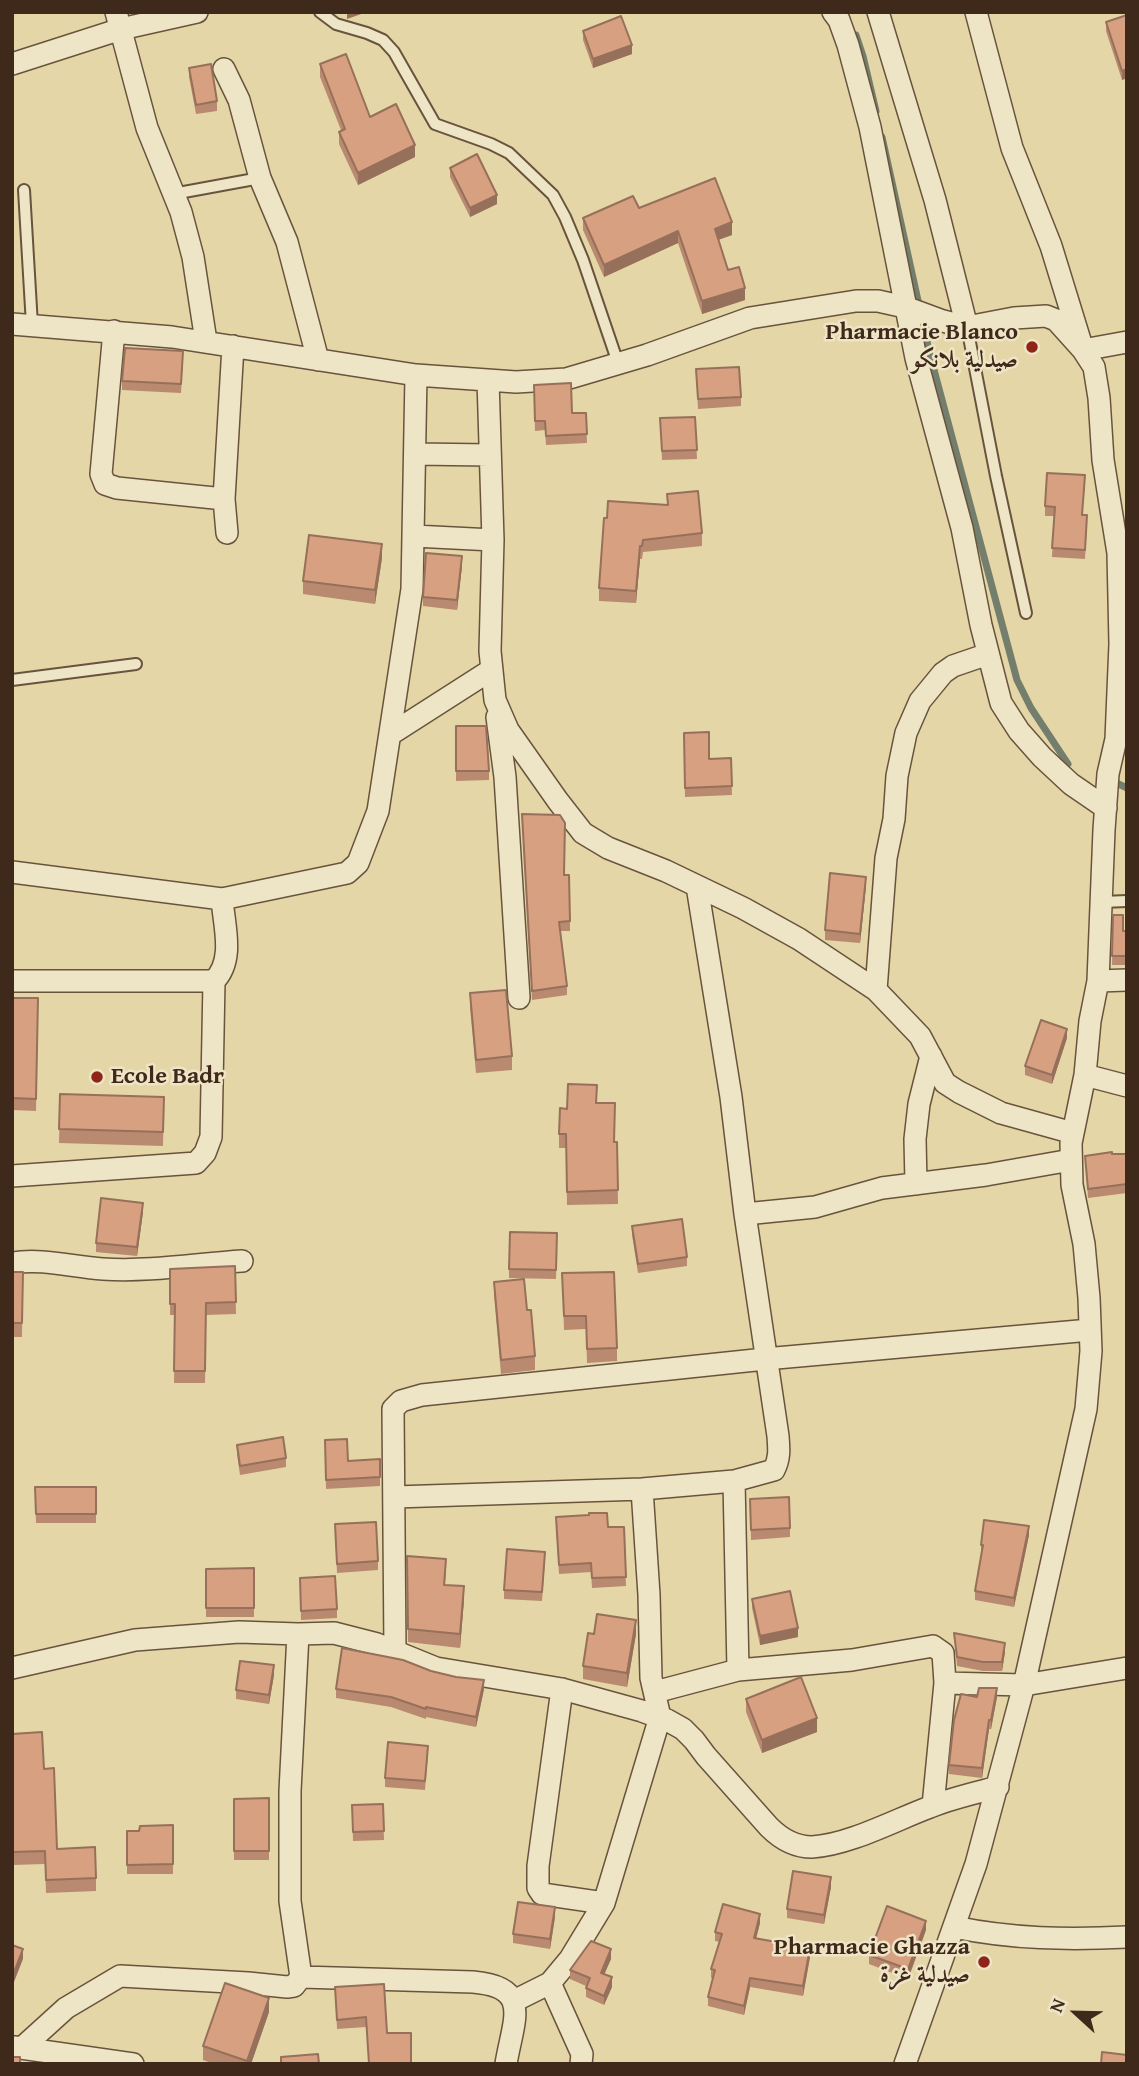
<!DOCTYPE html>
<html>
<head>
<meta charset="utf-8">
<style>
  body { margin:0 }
  #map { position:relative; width:1139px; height:2076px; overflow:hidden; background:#e5d6a7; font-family:"Gentium Book Plus",serif }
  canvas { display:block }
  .frame { position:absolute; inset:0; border:14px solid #3f291a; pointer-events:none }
  .north { position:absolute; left:1041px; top:1978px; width:70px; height:70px; -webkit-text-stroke:5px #eee4c6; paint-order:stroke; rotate:292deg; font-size:19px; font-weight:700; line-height:28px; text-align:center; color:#3f291a }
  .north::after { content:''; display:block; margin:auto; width:24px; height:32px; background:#3f291a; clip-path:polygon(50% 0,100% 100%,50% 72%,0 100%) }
</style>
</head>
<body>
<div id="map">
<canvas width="1139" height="2076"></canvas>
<div class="frame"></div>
<div class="north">N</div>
</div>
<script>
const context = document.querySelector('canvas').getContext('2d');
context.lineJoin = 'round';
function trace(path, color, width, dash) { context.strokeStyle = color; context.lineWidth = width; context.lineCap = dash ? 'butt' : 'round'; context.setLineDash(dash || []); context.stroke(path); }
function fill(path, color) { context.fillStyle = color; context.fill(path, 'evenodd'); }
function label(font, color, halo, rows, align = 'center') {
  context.font = font + ' "Gentium Book Plus",Amiri,serif'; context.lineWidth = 5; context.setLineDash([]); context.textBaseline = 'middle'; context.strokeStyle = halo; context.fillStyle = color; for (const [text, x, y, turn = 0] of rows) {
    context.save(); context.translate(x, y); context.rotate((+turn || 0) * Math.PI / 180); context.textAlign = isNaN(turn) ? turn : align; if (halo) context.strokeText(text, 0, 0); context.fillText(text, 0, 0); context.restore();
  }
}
const stream = new Path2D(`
  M856,35L863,56L876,111
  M882,137L930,355L1017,680L1031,708L1068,764
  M1110,780L1127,788`);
const lane = new Path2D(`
  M320,12L336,24L367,33L383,40L394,52L435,124L491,144L509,153L553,195L565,217L583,260L618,363
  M24,190L32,325
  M173,194L260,178
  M967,327L996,476L1026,613
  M12,680L136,664
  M1102,902L1127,901`);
const street = new Path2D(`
  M116,12L147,128L181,212L193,257L206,341
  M833,12L839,20L848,45L870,127L916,358L962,528L981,625L1001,703L1019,731L1042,757L1071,784L1106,808
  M878,12L935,200L967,327
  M12,64L121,29L197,12
  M224,69L239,100L260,178L287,242L318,360
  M12,324L172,337L416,375L516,382L566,379L647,355L750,318L856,301H878L905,307L943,321L967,327L1014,318L1046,316L1056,320L1083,350L1127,342
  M114,331L101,474L105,484L117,488L224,499
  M488,380L493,540L490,651L495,700L508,730L558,801L583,833L608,848L666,871L743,908L799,939L876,990L920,1036L945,1083L959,1092L1001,1113L1073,1133
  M415,454L490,455
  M227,533L224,499L233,346
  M414,536L493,540
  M497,717L505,777L519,998
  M391,734L491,670
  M12,872L222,899L347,873L358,863L378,811L412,589L416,375
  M12,981H214C235,960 224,926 222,899
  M1098,981L1127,980
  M876,990L886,858L894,819L897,776L906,733L920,701L943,673L953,666L988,654
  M1085,1075L1127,1086
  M12,1176L196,1163L205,1153L211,1137L214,981
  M916,1184L915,1139L919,1104L931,1056
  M745,1214L815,1207L882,1188L986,1175L1071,1160
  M12,1263C43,1258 72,1267 103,1269C149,1272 196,1264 242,1261
  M734,1481L738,1670
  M395,1497L642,1489L734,1481L774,1470C780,1458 779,1449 778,1436L745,1214L731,1097L697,886
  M395,1651L393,1409L401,1401L422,1395L765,1359L1090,1330
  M12,1668L135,1640L239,1632L298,1634L334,1633L377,1644L436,1668L562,1689L642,1711L667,1720L683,1729L694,1740L706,1756L769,1827C781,1839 794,1847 812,1847C849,1845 895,1820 930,1807C952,1798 975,1793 998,1787
  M945,1683L1024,1685L1127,1668
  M562,1689L538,1866V1888L542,1894L604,1903
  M655,1692L738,1670L852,1660L933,1646L943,1653L945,1683L933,1806
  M954,1927C1012,1939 1068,1940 1127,1937
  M301,1977L473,1982C533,1987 513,2020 506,2064
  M550,1983L582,2054L581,2064
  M514,2001L550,1983L570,1959L604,1903L660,1717L651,1678L649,1595L642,1489
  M14,2047L133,2064
  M23,2047L66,2008L120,1976L248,1983L287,1987L294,1986L301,1977L290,1901V1791L298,1634
  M905,2064L976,1864L1024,1685L1086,1409L1091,1351L1089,1298L1084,1244L1072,1185L1071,1143L1085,1075L1090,1021L1098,981L1104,830L1108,774L1116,739L1120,644L1118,553L1103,460L1099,398L1094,367L1083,350L1051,246L1012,148L976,12`);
const wall = new Path2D(`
  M1127,15V78L1122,80L1106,31V22Z
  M583,31L632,54L593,68L583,40Z
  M320,64L370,117L415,157L358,185L339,144V132L341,130L320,77Z
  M189,68L217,101V111L196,114L189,77Z
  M450,168L497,204L470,217L450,177Z
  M639,208L732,235L718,240L728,270L745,300L702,314L678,243L604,277L583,230V218Z
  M183,360L181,393L122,390V381Z
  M696,369L741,397V406L698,409Z
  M534,385L572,413H586L587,443L546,445L545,430L535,431Z
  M695,417L697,459L662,460L660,418Z
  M1085,485L1082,515L1087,524L1085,559L1052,557L1054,516H1045V506Z
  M667,494L702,533V546L643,552L642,559H640L636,603L599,601V588L607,518L667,505Z
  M382,558L375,604L303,594V581Z
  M462,566L457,610L423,606V597Z
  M456,726L489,771V780L456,781Z
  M684,733L709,759L731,758L732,795L685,797Z
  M522,824L564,875L570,921V931H560L567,986V995L532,1000Z
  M866,886L860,943L825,940V930Z
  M1113,915L1123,931H1127V965H1112Z
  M470,993L512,1056V1070L476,1073L470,1007Z
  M12,998H38L36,1111L12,1110Z
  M1067,1038L1052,1084L1025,1075V1066Z
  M60,1094L164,1097L163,1146L59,1143Z
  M597,1103L615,1142H617L618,1204L567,1205L566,1148H559V1134L567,1109Z
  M1112,1154H1127V1193L1088,1198L1085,1156Z
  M143,1212L137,1256L96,1252V1243Z
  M632,1226L687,1257V1266L638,1273L632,1235Z
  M557,1233L556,1279L509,1278V1269Z
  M235,1266L236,1314L206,1315L205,1383H174L175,1315H170V1269Z
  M12,1272H23L22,1337H12Z
  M562,1273L617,1348V1361L587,1363L586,1329L564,1330Z
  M494,1282L535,1356V1370L501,1374L494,1295Z
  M237,1445L286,1458V1467L240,1475L237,1454Z
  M325,1450L348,1461L380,1459V1486L326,1489Z
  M35,1487H96V1523H36Z
  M750,1499L790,1528V1537L751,1540Z
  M556,1526L624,1527L626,1586L592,1588L591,1572L559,1574Z
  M335,1533L378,1561V1570L337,1573Z
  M1029,1535L1014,1607L975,1600V1591L982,1554H981V1545Z
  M407,1556L446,1573L445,1585L464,1600L460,1648L408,1642Z
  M545,1561L542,1601L504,1599V1590Z
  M254,1568V1617H206V1569Z
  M300,1578L337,1609V1618L301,1620Z
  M752,1599L798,1637L760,1645L752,1608Z
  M954,1633L1005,1652L1002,1671H983L957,1666Z
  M594,1634H636L627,1687L583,1679V1666Z
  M431,1671L484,1689L476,1727L426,1717V1719L391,1707L336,1698V1689Z
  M274,1675L269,1704L236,1699V1690Z
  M977,1697H997L991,1729H989L982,1778L949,1774V1765Z
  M746,1699L817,1732L762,1753L746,1712Z
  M12,1734L44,1769L57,1849L96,1878V1891L46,1893L45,1864L12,1865Z
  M428,1755L425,1790L385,1787V1778Z
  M269,1798V1860H234V1799Z
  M383,1804L384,1840L353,1841L352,1805Z
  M173,1825V1874H127V1831H139Z
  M831,1887L824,1924L787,1918V1909Z
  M555,1917L550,1949L513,1943V1934Z
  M760,1923L756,1938L810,1957L803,1996L750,1987L744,2015L708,2006V1997L713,1978H711V1969L720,1942L715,1941V1932Z
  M926,1930L908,1979L869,1964V1955Z
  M611,1959L604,1974L612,1987L604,2005L586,1997V1986L570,1979V1970Z
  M335,1987L387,2033L411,2064L366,2027L337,2029Z
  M269,2012L251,2064H214L203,2060V2046Z`);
const shadedWall = new Path2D(`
  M347,12H367L347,19Z
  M632,45V54L593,68V59Z
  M1127,69V78L1122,80V71Z
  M415,145V157L358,185V173Z
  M497,195V204L470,217V208Z
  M732,222V235L715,241V229Z
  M678,231V243L604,277V265Z
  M745,288V300L702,314V301Z
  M382,544V558L375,604V590Z
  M640,546V559L636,603V591Z
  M462,556V566L457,610V600Z
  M866,877V886L860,943V934Z
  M1067,1029V1038L1052,1084V1075Z
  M143,1203V1212L137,1256V1247Z
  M1029,1526V1535L1014,1607V1598Z
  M464,1586V1600L460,1648V1634Z
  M636,1620V1634L627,1687V1673Z
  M798,1628V1637L760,1645V1636Z
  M1005,1643V1652L1002,1671V1662Z
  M274,1665V1675L269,1704V1695Z
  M484,1680V1689L476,1727V1717Z
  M997,1688V1697L991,1729V1720Z
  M817,1718V1732L762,1753V1740Z
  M989,1720V1729L982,1778V1768Z
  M831,1877V1887L824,1924V1915Z
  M555,1907V1917L550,1949V1939Z
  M760,1914V1923L754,1947V1938Z
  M926,1921V1930L908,1979V1969Z
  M810,1948V1957L803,1996V1986Z
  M23,1949V1959L12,1987V1977Z
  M611,1949V1959L601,1982V1973Z
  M612,1977V1987L604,2005V1996Z
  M750,1978V1987L744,2015V2006Z
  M269,1998V2012L251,2064H247Z`);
const building = new Path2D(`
  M1127,15V69L1122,71L1106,22Z
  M621,16L632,45L593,59L583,31Z
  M346,54L370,117L396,104L415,145L358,173L339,132L345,129L320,64Z
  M211,64L217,101L196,105L189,68Z
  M477,154L497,195L470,208L450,168Z
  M715,178L732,222L715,229L728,270L739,267L745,288L702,301L678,231L604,265L583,218L633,196L639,208Z
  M125,348L183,351L181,384L122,381Z
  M739,367L741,397L698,399L696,369Z
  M571,383L572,413H586L587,434L546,436L545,421H535L534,385Z
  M695,417L697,450L662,451L660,418Z
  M1047,473L1085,475L1082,515H1087L1085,550L1052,548L1055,507L1045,506Z
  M698,491L702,533L643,540L642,546H640L636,591L599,588L604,518H607L608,501L668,505L667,494Z
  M309,535L382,544L375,590L303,581Z
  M426,553L462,556L457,600L423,597Z
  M456,726H486L489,771H456Z
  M709,732V759L731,758L732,786L685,788L684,733Z
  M522,814L560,815L565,823L564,875H569L570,921L559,922L567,986L532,991Z
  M830,873L866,877L860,934L825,930Z
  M1113,915H1123V931H1127V956H1112Z
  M506,990L512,1056L476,1060L470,993Z
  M12,998H38L36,1099L12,1098Z
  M1041,1020L1067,1029L1052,1075L1025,1066Z
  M568,1084L597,1085L596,1103H615L614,1142H617L618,1190L567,1192L566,1134H559L560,1108L567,1109Z
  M60,1094L164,1097L163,1132L59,1129Z
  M1112,1152V1154H1127V1184L1088,1189L1085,1156Z
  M101,1198L143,1203L137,1247L96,1243Z
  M682,1219L687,1257L638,1264L632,1226Z
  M510,1232L557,1233L556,1270L509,1269Z
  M235,1266L236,1302L206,1303L205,1371H174L175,1304H170V1269Z
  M12,1272H23L22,1323H12Z
  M614,1272L617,1348L587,1349L586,1316H564L562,1273Z
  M524,1279L527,1310H531L535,1356L501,1360L494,1282Z
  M283,1437L286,1458L240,1466L237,1445Z
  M347,1439L348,1461L380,1459V1477L326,1480L325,1440Z
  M35,1487H96V1514H36Z
  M789,1497L790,1528L751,1530L750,1499Z
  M589,1513H607L608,1527H624L626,1577L592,1578L591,1563L559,1565L556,1517L589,1515Z
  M984,1520L1029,1526L1014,1598L975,1591L983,1545H981Z
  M376,1522L378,1561L337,1564L335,1524Z
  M507,1549L545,1552L542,1592L504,1590Z
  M407,1556L446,1559L444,1585L464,1586L460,1634L408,1629Z
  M254,1568V1608H206V1569Z
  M335,1576L337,1609L301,1611L300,1578Z
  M790,1591L798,1628L760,1636L752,1599Z
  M597,1614L636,1620L627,1673L583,1666L588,1633L594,1634Z
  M954,1633L1005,1643L1002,1662H983L957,1657Z
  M342,1648L403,1660L431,1671L456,1677L484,1680L476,1717L426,1707V1709L391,1697L336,1689Z
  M240,1661L274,1665L269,1695L236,1690Z
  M801,1677L817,1718L762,1740L746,1699Z
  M979,1688H997L991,1720H989L982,1768L949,1765L954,1720L961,1694L977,1697Z
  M42,1732L44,1769L54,1768L57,1849L95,1847L96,1878L46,1880L45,1851L12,1852V1734Z
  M388,1742L428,1746L425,1781L385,1778Z
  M269,1798V1851H234V1799Z
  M383,1804L384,1831L353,1832L352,1805Z
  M173,1825V1864L127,1865V1831H139L140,1826Z
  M793,1871L831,1877L824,1915L787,1909Z
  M518,1902L555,1907L550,1939L513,1934Z
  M723,1904L760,1914L754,1938L810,1948L803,1986L750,1978L744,2006L708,1997L715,1970L711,1969L722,1934L715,1932Z
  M887,1906L926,1921L908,1969L869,1955Z
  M591,1941L611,1949L601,1973L612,1977L604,1996L586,1988L590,1978L570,1970Z
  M12,1945L23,1949L12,1977Z
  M225,1983L269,1998L247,2061L203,2046Z
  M384,1984L387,2033H411V2064H369L366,2017L337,2020L335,1987Z
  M1102,2052L1127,2055V2064H1101Z
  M318,2054L319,2064H281V2057Z
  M12,2057H20V2064H12Z`);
const markers = [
  [1032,347,7,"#8f2418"],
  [97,1077,7,"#8f2418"],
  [984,1962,7,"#8f2418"]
];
const poiNames = [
  ["Pharmacie Blanco",1018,333],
  ["صيدلية بلانكو",1018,361],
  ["Ecole Badr",111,1077,"left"],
  ["Pharmacie Ghazza",970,1948],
  ["صيدلية غزة",970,1976]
];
trace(stream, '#737f6c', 7);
trace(lane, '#68543d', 14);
trace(street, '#68543d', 24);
trace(lane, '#eee4c6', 10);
trace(street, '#eee4c6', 21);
fill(wall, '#b98a6f');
fill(shadedWall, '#96705a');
fill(building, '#d7a081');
trace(building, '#96705a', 2);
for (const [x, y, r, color] of markers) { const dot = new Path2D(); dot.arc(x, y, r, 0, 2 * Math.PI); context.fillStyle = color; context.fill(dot); trace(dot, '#eee4c6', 2.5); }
label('bold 24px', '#3f291a', '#eee4c6', poiNames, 'right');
</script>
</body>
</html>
